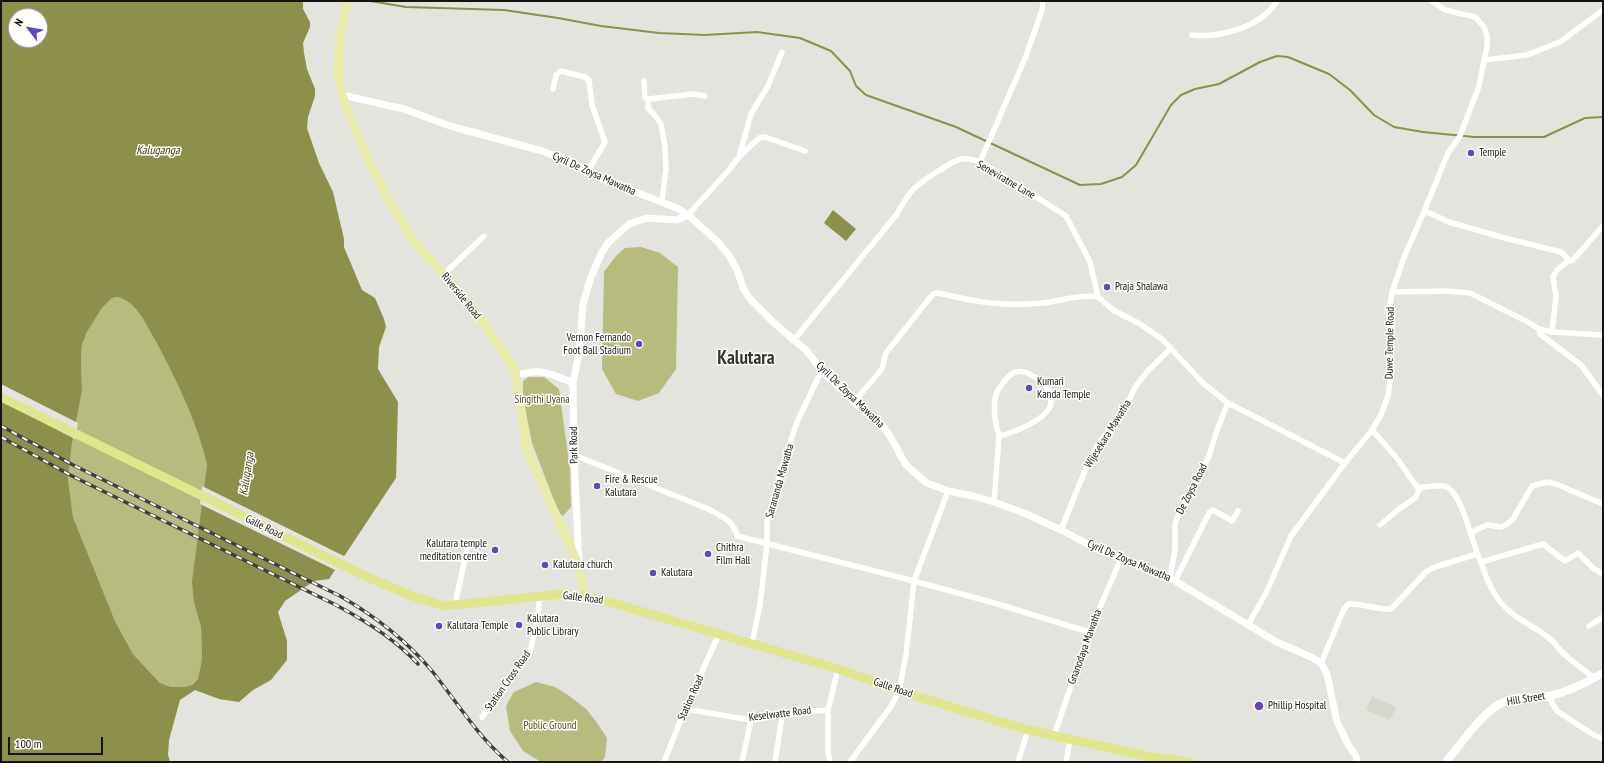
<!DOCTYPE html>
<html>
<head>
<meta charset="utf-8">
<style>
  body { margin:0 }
  #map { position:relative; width:1604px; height:763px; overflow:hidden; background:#e3e4de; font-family:"PT Sans Narrow",sans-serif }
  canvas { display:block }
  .frame { position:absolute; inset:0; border:2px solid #141412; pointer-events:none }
  .north { position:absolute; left:8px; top:8px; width:40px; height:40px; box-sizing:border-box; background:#fffffe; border:1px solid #a1a1a0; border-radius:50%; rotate:301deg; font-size:11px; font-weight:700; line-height:16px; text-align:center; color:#141412 }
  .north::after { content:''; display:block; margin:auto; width:14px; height:18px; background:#6745be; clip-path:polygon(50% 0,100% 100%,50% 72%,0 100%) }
  .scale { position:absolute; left:8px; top:737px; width:95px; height:18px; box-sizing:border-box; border:2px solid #141412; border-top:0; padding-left:5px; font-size:12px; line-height:14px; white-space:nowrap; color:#141412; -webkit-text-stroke:3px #fffffe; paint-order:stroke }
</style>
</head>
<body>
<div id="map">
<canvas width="1604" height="763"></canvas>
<div class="frame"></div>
<div class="north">N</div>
<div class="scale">100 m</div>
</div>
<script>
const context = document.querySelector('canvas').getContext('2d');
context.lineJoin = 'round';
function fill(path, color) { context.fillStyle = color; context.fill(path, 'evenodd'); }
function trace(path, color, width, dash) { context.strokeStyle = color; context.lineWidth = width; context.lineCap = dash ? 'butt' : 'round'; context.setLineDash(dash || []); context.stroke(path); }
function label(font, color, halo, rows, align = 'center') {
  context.font = font + ' "PT Sans Narrow",sans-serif'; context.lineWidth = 3; context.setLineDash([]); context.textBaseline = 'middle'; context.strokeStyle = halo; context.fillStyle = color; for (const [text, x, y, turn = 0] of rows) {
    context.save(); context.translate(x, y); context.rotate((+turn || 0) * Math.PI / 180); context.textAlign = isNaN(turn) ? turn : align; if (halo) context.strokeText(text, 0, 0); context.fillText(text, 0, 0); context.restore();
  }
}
const built = new Path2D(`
  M1372,696L1396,707L1390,720L1366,710Z`);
const green = new Path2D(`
  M641,247L660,253L678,267L676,369L659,393L638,401L616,394L602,369L604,272L616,256L625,248Z
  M118,297C125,299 131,303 136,308C144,318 149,330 155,340C175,377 198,424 207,465L194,603L201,627L202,658L198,679L192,685L184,687H171L160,683L133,654L115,621L73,517L68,479L72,443L82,391L81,357L82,345L87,332L102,308L112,298Z
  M529,377H544L559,389L570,470L571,507L563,516L556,510L550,490L532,443L523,398V381Z
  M536,682L555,687L568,695L586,709L595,720L607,738L605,757L601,762H541L523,751L510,731L506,706L514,692Z`);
const water = new Path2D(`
  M1,1H303V9L310,22V27L303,43L304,53L307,69L315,89V96L308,117L307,128L319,163L333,192L344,239V247L362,290L375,298L384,319L386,327L379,347L378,369L398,402L396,478L329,579L314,581L285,601L278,612L287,641V660L271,680L253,690L239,702L219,699L195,690L180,700L169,740L168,755L170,762H1ZM16,16H40V40H16ZM118,297C125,299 131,303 136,309C144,318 149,330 155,340C175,377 198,424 207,465L192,582L194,603L201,627L202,658L198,679L192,685L184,687H171L160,683L133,654L115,621L73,517L68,479L72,443L82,391L81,357L82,345L87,332L102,308L112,298Z
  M833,210L856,229L846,241L824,223Z`);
const pier = new Path2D(`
  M1,384L78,423L75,439L1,401Z
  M202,486L346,557L337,571L200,504Z`);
const stream = new Path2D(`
  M370,1L406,7L504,10L558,18L601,26L659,33L705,35L757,32L800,38L831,51L850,71L856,86L866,95L956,127L1080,185L1101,184L1122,177L1136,165L1171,105L1181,95L1195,89L1219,84L1260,62L1277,56L1288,57L1329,74L1350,90L1374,115L1394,127L1423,132L1474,137H1544L1585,118L1603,117`);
const minor = new Path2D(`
  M1192,35C1221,38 1261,27 1277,1
  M1485,60L1527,55L1560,42L1603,10
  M644,81L645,97L648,99L694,94L705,96
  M553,89L556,75L561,71L585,77L589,80L592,105L605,142L588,171
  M648,99V108L656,117L661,124L665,147L666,169L662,201
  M739,157L759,138L765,137L805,151
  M980,162L1026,56L1042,10L1043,1
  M1425,211L1449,222L1501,237L1561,252L1569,260L1556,271L1553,277L1556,296L1552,332
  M688,215L728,171L739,157L751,114L768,86L782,52
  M1569,260L1571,261L1574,259L1603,226
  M444,274L484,236
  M1392,292L1445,291L1470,293L1528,322L1539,329L1552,332L1603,335
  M1098,297L1113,310L1140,324L1162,339L1203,383L1228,403L1345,463
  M1539,329L1540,334L1581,365L1603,395
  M793,341L897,214C910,189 917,184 940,170C947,166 954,160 962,159C970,158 980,162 986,165L1066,216L1090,262L1098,297
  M854,402L882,369L886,353L933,294L938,293C976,302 1004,307 1043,303C1061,301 1080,294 1098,297
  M1372,430L1396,457L1417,487C1426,489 1438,483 1447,487C1461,494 1471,537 1477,552C1483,569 1490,590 1502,604C1515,620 1536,626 1551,640C1555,643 1558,647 1561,651C1571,661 1583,669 1594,678
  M574,455L708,509C720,516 734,520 737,536L914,581L994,603L1089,632
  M994,502L999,436C1013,433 1049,419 1051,403C1051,399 1050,394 1049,390C1041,381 1028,369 1015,372C1010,374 1006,379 1003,383C999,388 996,392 995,399C993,412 996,424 999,436
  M1380,525L1399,509L1415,498L1420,488
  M1061,530L1090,458L1101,440L1115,425L1125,409L1135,387L1147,372L1171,348
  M1470,533L1487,525L1501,527L1506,525L1513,519L1532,486L1547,482L1556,484L1603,504
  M1481,562L1543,544L1565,561L1578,553L1593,568L1603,574
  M1170,578L1175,549V524L1181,509L1209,456L1218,427L1228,403
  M1175,581L1209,513L1213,510L1232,521L1238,511
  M455,605L467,549
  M1248,625L1267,591L1291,536L1345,463L1372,430L1381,415L1388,396L1390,381L1389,311L1392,292L1405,255L1423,214L1448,153L1460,136L1479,86L1487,46V36L1484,27L1475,17L1445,10L1432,1
  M1589,626L1603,617
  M752,643L760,605L767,544V522L782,467L797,422L819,376L823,372
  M1321,663L1344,609L1349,604C1363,603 1377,610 1391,609L1426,572L1432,568L1477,554
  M1548,696L1557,711L1592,734L1603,739
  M685,709L751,720L803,712L828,710
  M482,717L530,652L537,622L540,596
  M1054,736L1089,632L1121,559
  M664,762L685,709L719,634
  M742,762L751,720
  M775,762L782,716
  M830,762L828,752V710L838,669
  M850,762L892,705L899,691L906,655L914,581L948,491
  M1018,762L1028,730
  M1066,762L1070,739`);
const tertiary = new Path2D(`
  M342,95L404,109L450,126L542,151L574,163L602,179L677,208L688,215L716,240L729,255L737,270L744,290L751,300L774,323L806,350L823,372L854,402L882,425L890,436L906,465L927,483L948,491L973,496L994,502L1024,513L1061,530L1099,550L1170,578L1275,641L1313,658L1321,663L1327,674L1337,722L1349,746L1356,756L1357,762
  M515,376C541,367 549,373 573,383L574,455L579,563
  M573,383L579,353L583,304L591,277L602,252L609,242L629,224L647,218L677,220L688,215`);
const secondary = new Path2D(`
  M1446,762C1460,745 1480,716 1498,705C1513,696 1532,698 1549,696C1569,692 1586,683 1603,673`);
const primary = new Path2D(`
  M347,1L340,37L338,69L342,95L353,125L370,163L390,203L416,244L444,274L481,319L515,370L527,451L580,568L584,596`);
const trunk = new Path2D(`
  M1,397L363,575L409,595L444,606L562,594L599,599L838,669L899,691L1028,730L1151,757L1189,762`);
const rail = new Path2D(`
  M1,426L75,466L340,596C375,616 406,640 432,671C457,702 477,736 508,762
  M1,437L72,476L336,605C366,621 395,639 418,664`);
const markers = [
  [1471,153,4,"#6745be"],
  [1107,287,4,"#6745be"],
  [639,344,4,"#6745be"],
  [1029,388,4,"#6745be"],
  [597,486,4,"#6745be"],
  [495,550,4,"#6745be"],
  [708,554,4,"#6745be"],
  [545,565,4,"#6745be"],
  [653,573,4,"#6745be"],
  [519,625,4,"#6745be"],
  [439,626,4,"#6745be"],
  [1259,706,5,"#6745be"]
];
const poiNames = [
  ["Temple",1479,153],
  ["Praja Shalawa",1115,287],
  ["Vernon Fernando",631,338,"right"],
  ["Foot Ball Stadium",631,351,"right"],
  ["Kumari",1037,382],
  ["Kanda Temple",1037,395],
  ["Fire & Rescue",605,480],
  ["Kalutara",605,493],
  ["Kalutara temple",487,544,"right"],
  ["meditation centre",487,557,"right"],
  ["Chithra",716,548],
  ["Film Hall",716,561],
  ["Kalutara church",553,565],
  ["Kalutara",661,573],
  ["Kalutara",527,619],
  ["Public Library",527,632],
  ["Kalutara Temple",447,626],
  ["Phillip Hospital",1268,706]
];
const streetNames = [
  ["Cyril De Zoysa Mawatha",594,174,24],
  ["Seneviratne Lane",1006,180,30],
  ["Riverside Road",461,296,51],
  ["Duwe Temple Road",1390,343,-89],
  ["Cyril De Zoysa Mawatha",850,395,44],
  ["Wijesekara Mawatha",1108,434,-58],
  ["Park Road",574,445,-91],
  ["Sarananda Mawatha",780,481,-74],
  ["De Zoysa Road",1192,489,-63],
  ["Galle Road",264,527,26],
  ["Cyril De Zoysa Mawatha",1129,561,23],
  ["Galle Road",583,598,7],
  ["Gnanodaya Mawatha",1085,647,-70],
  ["Station Cross Road",508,681,-55],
  ["Galle Road",893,688,19],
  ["Station Road",691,698,-66],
  ["Hill Street",1526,699,-9],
  ["Keselwatte Road",780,714,-7]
];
const parkNames = [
  ["Singithi Uyana",542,400],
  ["Public Ground",550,726]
];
const waterNames = [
  ["Kaluganga",158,151],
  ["Kaluganga",247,474,-81]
];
const townNames = [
  ["Kalutara",746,359]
];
fill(built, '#d6d7ca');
fill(green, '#b7bb7c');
fill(water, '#8c904b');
fill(pier, '#e3e4de');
trace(stream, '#8c904b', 2);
trace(minor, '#fff', 5.5);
trace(tertiary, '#fff', 7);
trace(secondary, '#fff', 8);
trace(primary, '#e8eca8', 9);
trace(trunk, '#e0e68b', 9);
trace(rail, '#3f3f3d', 3.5);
trace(rail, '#fffffe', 2, [6]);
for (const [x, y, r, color] of markers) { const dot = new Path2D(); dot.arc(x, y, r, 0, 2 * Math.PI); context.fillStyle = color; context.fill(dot); trace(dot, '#fffffe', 1.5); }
label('11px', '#141412', '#fffffe', poiNames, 'left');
label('11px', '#141412', '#fffffe', streetNames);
label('11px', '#4a4c17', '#fffffe', parkNames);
label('italic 12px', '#3e4009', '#fffffe', waterNames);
label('bold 19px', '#363732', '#fffffe', townNames);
</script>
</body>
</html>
